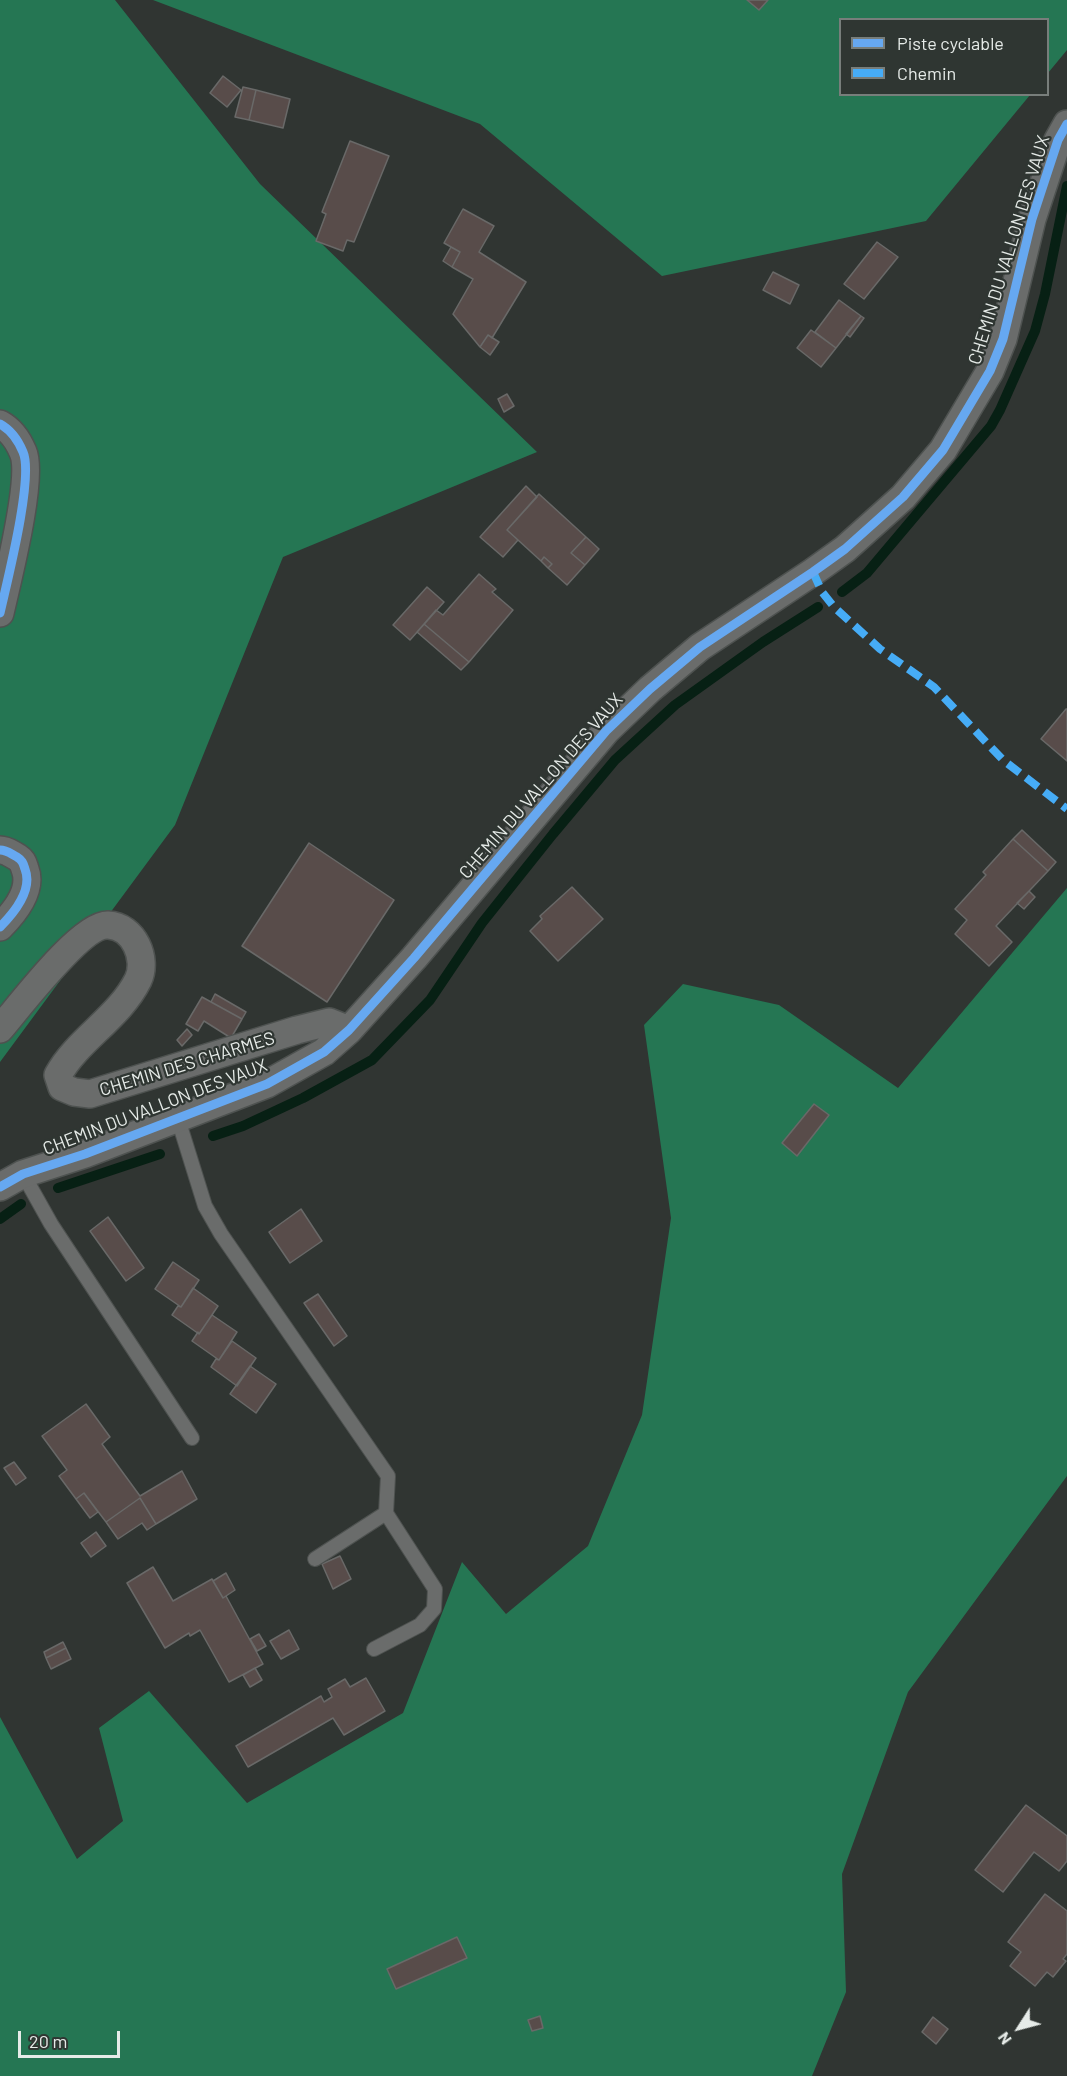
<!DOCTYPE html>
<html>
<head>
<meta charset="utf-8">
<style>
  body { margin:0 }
  #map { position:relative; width:1067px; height:2076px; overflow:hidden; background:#303532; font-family:Barlow,sans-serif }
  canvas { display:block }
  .legend { position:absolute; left:839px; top:18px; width:210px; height:78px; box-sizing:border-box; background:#2f3632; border:2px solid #787e7b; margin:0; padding:8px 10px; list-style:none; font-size:18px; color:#e6ebe8 }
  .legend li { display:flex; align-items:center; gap:12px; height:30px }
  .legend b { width:30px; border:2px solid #787e7b }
  .north { position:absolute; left:989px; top:1998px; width:60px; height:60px; -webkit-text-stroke:4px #2f3632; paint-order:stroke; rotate:234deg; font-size:16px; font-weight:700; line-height:24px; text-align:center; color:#e6ebe8 }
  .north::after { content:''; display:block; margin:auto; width:21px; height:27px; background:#e6ebe8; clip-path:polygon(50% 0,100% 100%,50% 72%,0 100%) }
  .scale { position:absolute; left:18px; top:2031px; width:102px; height:27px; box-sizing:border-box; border:3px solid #e6ebe8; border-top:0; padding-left:8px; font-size:18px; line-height:21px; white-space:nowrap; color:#e6ebe8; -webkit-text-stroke:4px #2f3632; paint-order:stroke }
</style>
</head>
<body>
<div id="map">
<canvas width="1067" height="2076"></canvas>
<ul class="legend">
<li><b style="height:8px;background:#66a8f1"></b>Piste cyclable</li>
<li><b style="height:8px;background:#46acf6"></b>Chemin</li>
</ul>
<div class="north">N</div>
<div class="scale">20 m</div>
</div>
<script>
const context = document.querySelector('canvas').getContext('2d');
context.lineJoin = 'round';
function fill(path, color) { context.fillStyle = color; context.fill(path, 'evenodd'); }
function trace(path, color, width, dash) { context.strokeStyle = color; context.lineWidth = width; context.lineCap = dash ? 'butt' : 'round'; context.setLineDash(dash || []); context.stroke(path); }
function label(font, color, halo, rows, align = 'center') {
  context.font = font + ' Barlow,sans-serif'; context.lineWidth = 4.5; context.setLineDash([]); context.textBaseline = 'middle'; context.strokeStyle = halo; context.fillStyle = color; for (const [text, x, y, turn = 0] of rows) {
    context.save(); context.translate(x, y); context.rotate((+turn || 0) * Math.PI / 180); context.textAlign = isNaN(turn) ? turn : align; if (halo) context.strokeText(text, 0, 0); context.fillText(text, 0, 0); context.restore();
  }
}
const forest = new Path2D(`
  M0,0H115L260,184L537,452L283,557L175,825L0,1062Z
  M153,0H1067V50L1048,73V20H840V94L1030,95L926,221L662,276L480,124Z
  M1067,888V1476L908,1692L842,1874L846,1992L812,2076H0V1717L77,1859L123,1821L99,1728L149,1691L247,1803L403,1713L462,1562L506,1614L588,1546L642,1415L671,1218L644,1025L683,984L779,1005L898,1088Z`);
const stream = new Path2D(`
  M842,592L867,573L991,426L1000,410L1035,331L1045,294L1067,186
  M213,1136L243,1126L303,1098L372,1060L430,1000L482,923L553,834L615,760L675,705L763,642L818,607
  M58,1188L160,1154
  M0,1219L21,1204`);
const building = new Path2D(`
  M747,0H768L759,10Z
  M223,76L241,90L227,107L210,93Z
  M243,87L256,90L249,120L235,117Z
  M256,90L290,99L283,128L249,120Z
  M350,141L389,156L354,242L347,240L343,251L316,241L326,214L322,212Z
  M463,209L494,226L479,252L526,282L492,338L488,335L480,347L453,314L473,279L452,267L460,252L444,243Z
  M877,242L898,257L864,299L844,284Z
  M451,247L460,252L452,267L443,261Z
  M773,272L799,285L790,304L763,290Z
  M839,300L861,316L836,348L815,332Z
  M861,316L864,318L850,337L846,334Z
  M811,330L836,348L821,367L797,348Z
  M488,335L499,342L490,355L480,347Z
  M507,394L514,406L504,412L498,399Z
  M526,486L537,497L507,530L518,540L503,557L480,537Z
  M539,494L586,537L571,553L585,565L567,585L548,568L552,564L544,557L541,561L507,530Z
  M586,537L599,549L585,565L571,553Z
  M544,557L552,564L548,568L541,561Z
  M479,574L496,589L492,592L513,610L469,662L424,624L436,610L443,615Z
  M427,587L444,602L410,640L393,625Z
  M424,624L469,662L461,670L417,632Z
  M1066,709H1067V761L1041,739Z
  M1022,830L1056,862L1048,871L1013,839Z
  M1013,839L1048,871L996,926L1012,942L989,966L955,934L967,920L955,909L986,875L983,872Z
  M309,843L394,900L327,1002L242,946Z
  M572,887L603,919L558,961L530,931L542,919L540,916Z
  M1029,891L1035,897L1024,909L1017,903Z
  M215,994L246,1012L242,1019L211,1002Z
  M202,997L242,1019L231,1038L204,1021L198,1031L186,1024Z
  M187,1029L192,1035L182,1046L177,1040Z
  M814,1104L829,1115L797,1156L782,1143Z
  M301,1209L322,1241L290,1263L269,1232Z
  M108,1217L144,1268L126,1281L90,1231Z
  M173,1262L199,1280L181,1307L155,1289Z
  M193,1288L218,1306L199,1334L172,1315L178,1306L181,1307Z
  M318,1294L347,1336L334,1346L304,1303Z
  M212,1315L237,1332L219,1360L192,1341L198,1332L199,1334Z
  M232,1341L256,1358L237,1386L211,1367L216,1359L219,1360Z
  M250,1366L276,1384L256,1413L230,1394Z
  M86,1404L110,1437L102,1444L140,1496L182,1471L197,1499L156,1524L140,1498L106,1522L84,1493L76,1499L59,1476L67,1470L42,1436Z
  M14,1462L26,1478L16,1485L4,1468Z
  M84,1493L98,1512L90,1518L76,1499Z
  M140,1498L156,1524L147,1530L142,1523L118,1539L106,1522Z
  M96,1532L106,1546L91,1557L81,1543Z
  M340,1556L351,1579L333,1589L322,1564Z
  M153,1567L173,1601L212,1579L223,1598L226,1596L263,1664L229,1682L200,1630L190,1636L189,1633L165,1648L127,1583Z
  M226,1573L235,1590L223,1598L213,1581Z
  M289,1630L299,1649L281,1659L270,1641Z
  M259,1634L266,1646L257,1651L250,1639Z
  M63,1642L66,1648L46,1658L44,1652Z
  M66,1648L71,1659L51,1669L46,1658Z
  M255,1668L262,1680L250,1687L243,1675Z
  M366,1678L385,1711L344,1735L333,1718L248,1767L236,1746L321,1696L324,1702L332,1697L328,1689L345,1679L350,1687Z
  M1026,1805L1067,1836V1861L1059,1871L1034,1852L1003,1892L975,1870Z
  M1045,1894L1067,1911V1954L1063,1959L1066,1961L1053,1977L1047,1972L1035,1986L1010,1966L1021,1952L1008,1942Z
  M457,1937L467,1958L396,1989L387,1969Z
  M540,2016L543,2028L532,2031L528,2020Z
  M933,2017L948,2029L936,2044L922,2032Z`);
const service = new Path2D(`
  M178,1119L205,1206L221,1234L388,1476L386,1513L315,1559
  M23,1174L51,1224L192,1438
  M374,1649L420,1625L434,1609L435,1589L386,1513`);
const minor = new Path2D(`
  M0,424C11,430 18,440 23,452C34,477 7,582 0,613
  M0,850C7,850 11,854 17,857C23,861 23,863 25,869C33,890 15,912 0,927
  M0,1029C19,1007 81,924 108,925C134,926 148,959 138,980C119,1018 78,1039 58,1075L62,1087L74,1092L90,1094L297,1030L329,1022L349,1030
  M0,1187L23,1174L85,1154L267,1084L324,1052L349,1030L414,958L606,731L650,689L700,647L813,572L845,549L903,497L943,450L990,371L1003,339L1032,219L1058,140L1067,124`);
const quiet = new Path2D(`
  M813,572L822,592L834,607L880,649L934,687L1003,760L1067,809`);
const cycleway = new Path2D(`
  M0,424C11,430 18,440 23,452C34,477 7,582 0,613
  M0,850C7,850 11,854 17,857C23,861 23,863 25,869C33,890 15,912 0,927
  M0,1187L23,1174L85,1154L267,1084L324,1052L349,1030L414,958L606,731L650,689L700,647L813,572L845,549L903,497L943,450L990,371L1003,339L1032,219L1058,140L1067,124`);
const streetNames = [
  ["CHEMIN DU VALLON DES VAUX",1009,250,-73],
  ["CHEMIN DU VALLON DES VAUX",541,786,-49],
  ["CHEMIN DES CHARMES",187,1064,-17],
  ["CHEMIN DU VALLON DES VAUX",155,1107,-21]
];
fill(forest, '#257653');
trace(stream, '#072014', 10);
fill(building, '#584c4a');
trace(building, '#696968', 1.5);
trace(service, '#4e5250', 16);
trace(minor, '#4e5250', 30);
trace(service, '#6a6c6b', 14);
trace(minor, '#6a6c6b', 27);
trace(quiet, '#46acf6', 8, [15, 8]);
trace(cycleway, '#66a8f1', 9);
label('18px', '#e6ebe8', '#2f3632', streetNames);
</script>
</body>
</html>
